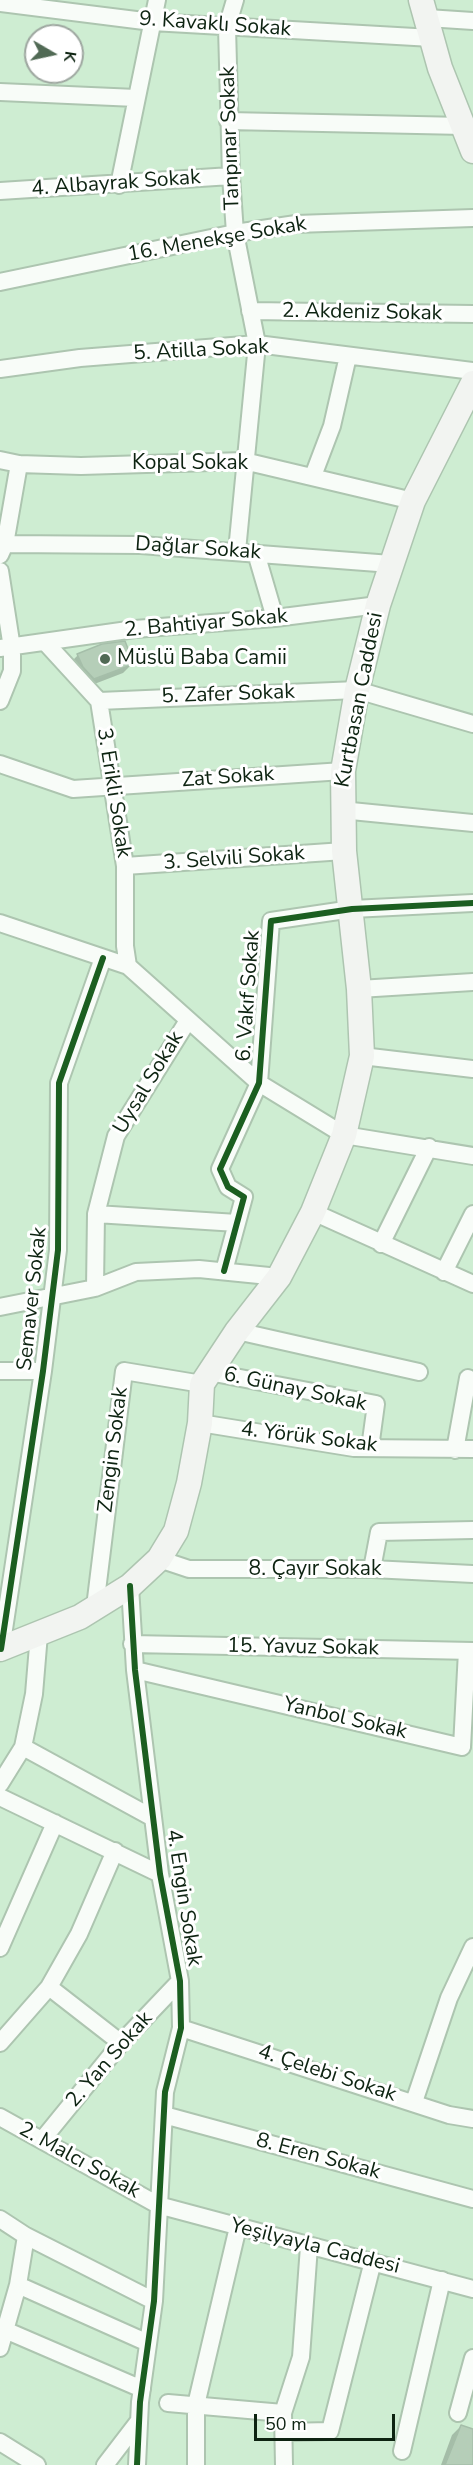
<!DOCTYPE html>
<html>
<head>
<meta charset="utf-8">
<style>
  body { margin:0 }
  #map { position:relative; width:473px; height:2465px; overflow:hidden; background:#ceedd2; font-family:"Nunito Sans",sans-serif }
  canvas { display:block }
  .north { position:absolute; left:24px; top:24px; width:60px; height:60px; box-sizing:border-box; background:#fff; border:2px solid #9ea7a0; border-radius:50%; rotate:99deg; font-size:16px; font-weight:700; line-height:24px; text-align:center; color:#0d2311 }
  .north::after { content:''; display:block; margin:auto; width:21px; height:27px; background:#516a55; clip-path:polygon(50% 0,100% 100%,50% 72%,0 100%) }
  .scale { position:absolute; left:254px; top:2414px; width:141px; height:27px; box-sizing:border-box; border:3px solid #0d2311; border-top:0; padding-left:8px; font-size:18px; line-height:21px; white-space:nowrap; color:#0d2311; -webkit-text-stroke:4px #fff; paint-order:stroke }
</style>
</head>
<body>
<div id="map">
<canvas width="473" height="2465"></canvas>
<div class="north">K</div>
<div class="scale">50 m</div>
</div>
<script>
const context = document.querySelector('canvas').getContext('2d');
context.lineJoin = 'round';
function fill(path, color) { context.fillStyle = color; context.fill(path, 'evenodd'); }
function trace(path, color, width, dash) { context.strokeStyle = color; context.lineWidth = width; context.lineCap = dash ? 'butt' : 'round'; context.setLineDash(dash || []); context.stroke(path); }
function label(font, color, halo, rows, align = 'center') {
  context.font = font + ' "Nunito Sans",sans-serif'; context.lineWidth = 6; context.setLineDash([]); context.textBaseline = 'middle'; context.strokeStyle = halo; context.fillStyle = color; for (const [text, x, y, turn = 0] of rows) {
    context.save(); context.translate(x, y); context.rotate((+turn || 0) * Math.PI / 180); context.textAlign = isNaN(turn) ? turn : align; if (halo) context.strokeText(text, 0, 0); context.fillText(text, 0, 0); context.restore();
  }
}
const shadow = new Path2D(`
  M78,655L132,664L123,673L84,688L69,664Z
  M461,2426L473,2431V2465H441L452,2435Z`);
const building = new Path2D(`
  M125,641L134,664L94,679L83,667L77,654L102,644Z
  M461,2425L473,2429V2465H445Z`);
const street = new Path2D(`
  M235,0L227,27L231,176L235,233L257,344L237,551
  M0,3L152,22L432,38
  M427,18L473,21
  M0,92L136,98
  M228,121L464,126
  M119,185L157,0
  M0,191L231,176
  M0,282L235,233L296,224L473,218
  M250,311L473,314
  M0,369L80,358L257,344L473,371
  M0,460L19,464L81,466L244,461L413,501
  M313,476L332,426L348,356
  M5,544L141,545L391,564
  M256,553L275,618
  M0,555L5,544L19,464
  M0,571L12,648V671L0,701
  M45,642L99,701L125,866V946L128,966
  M0,648L135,629L275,618L378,605
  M99,701L357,690L473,724
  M0,764L73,789L343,771
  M341,810L473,823
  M125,866L344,851
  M0,923L128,966L259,1083L344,1135L473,1156
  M359,989L473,982
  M362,1056L473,1069
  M313,1212L473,1284
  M96,1214L237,1223
  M381,1244L429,1147
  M224,1271L244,1197L228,1187L220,1169L259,1083L271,921L352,909L473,903
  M444,1272L473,1214
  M95,1288L96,1214L116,1136L187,1022
  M0,1307L95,1288L136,1272L199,1269L279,1277
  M237,1331L419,1372
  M0,1371H43
  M209,1372L376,1404L370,1448
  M200,1423L354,1448L473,1449
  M455,1450L468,1378
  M159,1559L189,1569H372L473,1574
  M372,1569L379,1532L473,1530
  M130,1586L135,1670L160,1874L180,1981L181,2028L165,2092L154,2301L140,2402L137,2465
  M95,1607L124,1371L202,1384
  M132,1644L473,1651
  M1,1649L43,1371L58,1250L59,1083L103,958
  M135,1670L462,1747L467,1651
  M23,1747L153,1818
  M0,1784L23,1747L34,1694L39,1634
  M0,1797L160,1874
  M0,1948L55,1823
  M49,1987L121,2043
  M181,2028L449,2115L473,2119
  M0,2043L49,1987L79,1934L115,1851
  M414,2102L449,1998L473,1947
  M164,2115L473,2199
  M0,2117L158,2205L473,2289
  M42,2140L121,2043L180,1981
  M0,2219L26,2236L154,2301
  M18,2285L148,2343
  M5,2330L142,2389
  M0,2348L18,2285L26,2236
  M168,2403L283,2413
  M458,2413L473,2358
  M284,2432L330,2431L373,2261
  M0,2442L37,2465
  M402,2451L442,2280
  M105,2465L138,2422
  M196,2465V2405L238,2227
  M284,2465L283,2413L301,2357L309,2246`);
const secondary = new Path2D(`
  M421,0L440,68L473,151
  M0,1649L80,1617L130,1586L159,1559L176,1531L189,1483L200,1423L202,1384L237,1331L279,1277L313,1212L344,1135L362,1056L359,989L344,851L343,771L357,690L378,605L413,501L473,383`);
const cycleway = new Path2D(`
  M224,1271L244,1197L228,1187L220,1169L259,1083L271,921L352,909L473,903
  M130,1586L135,1670L160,1874L180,1981L181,2028L165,2092L154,2301L140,2402L137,2465
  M1,1649L43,1371L58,1250L59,1083L103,958`);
const markers = [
  [105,659,6,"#516a55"]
];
const streetNames = [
  ["9. Kavaklı Sokak",215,25,4],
  ["Tanpınar Sokak",231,138,-92],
  ["4. Albayrak Sokak",116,184,-4],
  ["16. Menekşe Sokak",217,240,-10],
  ["2. Akdeniz Sokak",362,313,1],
  ["5. Atilla Sokak",201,351,-3],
  ["Kopal Sokak",190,464],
  ["Dağlar Sokak",198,549,4],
  ["2. Bahtiyar Sokak",206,624,-5],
  ["5. Zafer Sokak",228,695,-2],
  ["Kurtbasan Caddesi",360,700,-79],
  ["Zat Sokak",228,778,-4],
  ["3. Erikli Sokak",113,793,81],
  ["3. Selvili Sokak",234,859,-4],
  ["6. Vakıf Sokak",249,996,-86],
  ["Uysal Sokak",149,1083,-59],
  ["Semaver Sokak",33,1299,-84],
  ["6. Günay Sokak",295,1390,12],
  ["4. Yörük Sokak",309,1438,7],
  ["Zengin Sokak",114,1450,-83],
  ["8. Çayır Sokak",315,1570],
  ["15. Yavuz Sokak",303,1648,1],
  ["Yanbol Sokak",345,1719,13],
  ["4. Engin Sokak",183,1898,81],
  ["2. Yan Sokak",110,2060,-49],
  ["4. Çelebi Sokak",327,2074,18],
  ["8. Eren Sokak",318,2157,15],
  ["2. Malcı Sokak",79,2161,29],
  ["Yeşilyayla Caddesi",315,2247,14]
];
const poiNames = [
  ["Müslü Baba Camii",117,659]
];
fill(shadow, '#0003');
fill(building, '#b5ceb8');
trace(building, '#a5bea9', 1.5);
trace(street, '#adc5b0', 20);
trace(secondary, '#adc5b0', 27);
trace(street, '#f8fcf8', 16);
trace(secondary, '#f2f4f1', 24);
trace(cycleway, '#1b5e20', 6);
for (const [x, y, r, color] of markers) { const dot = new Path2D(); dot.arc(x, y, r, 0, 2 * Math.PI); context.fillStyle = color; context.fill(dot); trace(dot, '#fff', 2); }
label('21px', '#0d2311', '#fff', streetNames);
label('21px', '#0d2311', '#fff', poiNames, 'left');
</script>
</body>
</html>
